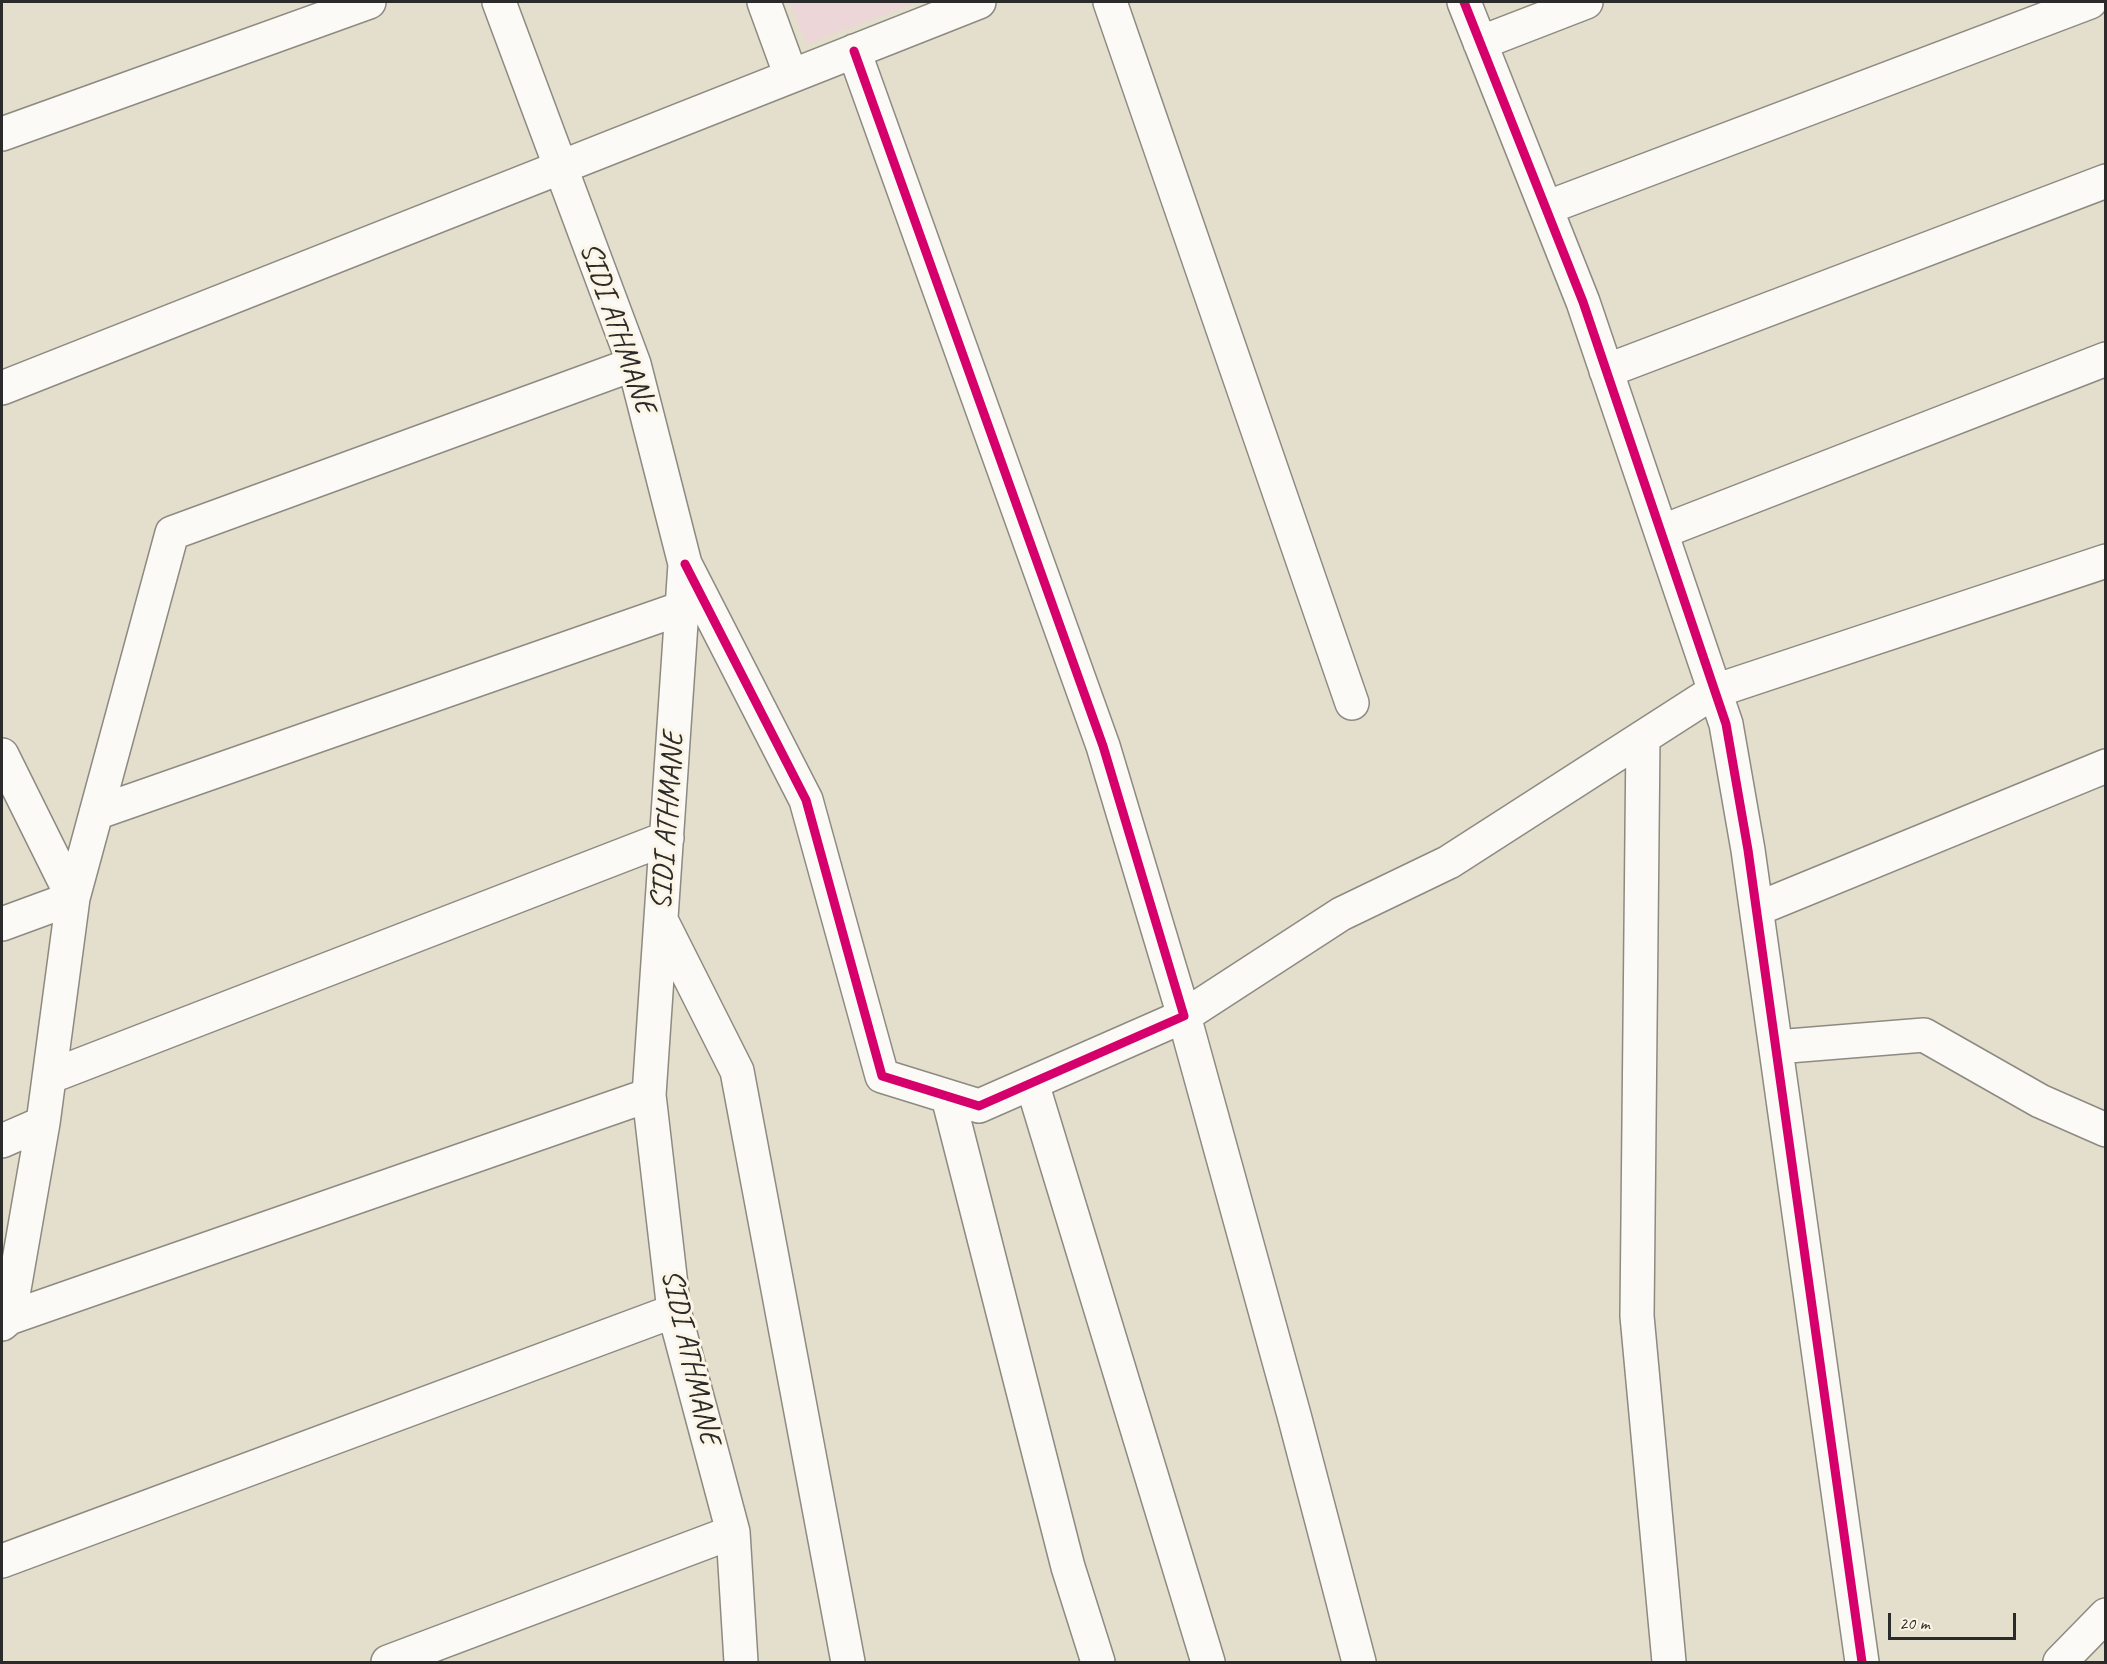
<!DOCTYPE html>
<html>
<head>
<meta charset="utf-8">
<style>
  body { margin:0 }
  #map { position:relative; width:2107px; height:1664px; overflow:hidden; background:#e4decc; font-family:Caveat,sans-serif }
  canvas { display:block }
  .frame { position:absolute; inset:0; border:3px solid #2b2b2b; pointer-events:none }
  .scale { position:absolute; left:1888px; top:1613px; width:128px; height:27px; box-sizing:border-box; border:3px solid #2b2b2b; border-top:0; padding-left:8px; font-size:18px; line-height:21px; white-space:nowrap; color:#2b2b2b; -webkit-text-stroke:4px #fcf5e5; paint-order:stroke }
</style>
</head>
<body>
<div id="map">
<canvas width="2107" height="1664"></canvas>
<div class="frame"></div>
<div class="scale">20 m</div>
</div>
<script>
const context = document.querySelector('canvas').getContext('2d');
context.lineJoin = 'round';
function fill(path, color) { context.fillStyle = color; context.fill(path, 'evenodd'); }
function trace(path, color, width, dash) { context.strokeStyle = color; context.lineWidth = width; context.lineCap = dash ? 'butt' : 'round'; context.setLineDash(dash || []); context.stroke(path); }
function label(font, color, halo, rows, align = 'center') {
  context.font = font + ' Caveat,sans-serif'; context.lineWidth = 6; context.setLineDash([]); context.textBaseline = 'middle'; context.strokeStyle = halo; context.fillStyle = color; for (const [text, x, y, turn = 0] of rows) {
    context.save(); context.translate(x, y); context.rotate((+turn || 0) * Math.PI / 180); context.textAlign = isNaN(turn) ? turn : align; if (halo) context.strokeText(text, 0, 0); context.fillText(text, 0, 0); context.restore();
  }
}
const built = new Path2D(`
  M790,2H918L806,44Z`);
const minor = new Path2D(`
  M499,2L634,364L685,564L649,1095L674,1311L733,1532L741,1662
  M764,2L791,76
  M1110,2L1352,703
  M1464,2L1583,302L1726,724L1748,850L1862,1662
  M1480,43L1586,2
  M2,134L369,2
  M1546,208L2090,2
  M1606,371L2106,181
  M2,388L979,2
  M1661,532L2106,359
  M685,564L806,800L882,1076L979,1106L1184,1016L1103,746L854,51
  M1643,737L1637,1316L1669,1662
  M2,755L73,898L2,924
  M96,813L682,608
  M1757,909L2106,766
  M662,922L737,1071L848,1662
  M1776,1047L1924,1035L2040,1101L2106,1130
  M49,1077L667,838
  M1032,1083L1208,1662
  M948,1097L1068,1567L1098,1662
  M2,1141L43,1123
  M9,1318L43,1123L73,898L172,533L634,364
  M2,1324L9,1318L649,1095
  M2,1561L674,1311
  M388,1662L733,1532
  M1359,1662L1294,1415L1184,1016L1341,914L1449,862L1715,691L2106,561
  M2060,1662L2106,1615`);
const cycleway = new Path2D(`
  M1464,2L1583,302L1726,724L1748,850L1862,1662
  M685,564L806,800L882,1076L979,1106L1184,1016L1103,746L854,51`);
const streetNames = [
  ["SIDI ATHMANE",617,328,71],
  ["SIDI ATHMANE",668,821,-86],
  ["SIDI ATHMANE",690,1357,77]
];
fill(built, '#ecd6d7');
trace(minor, '#8d8a81', 36);
trace(minor, '#fbfaf7', 33);
trace(cycleway, '#d6006c', 9);
label('30px', '#2b2b2b', '#fcf5e5', streetNames);
</script>
</body>
</html>
